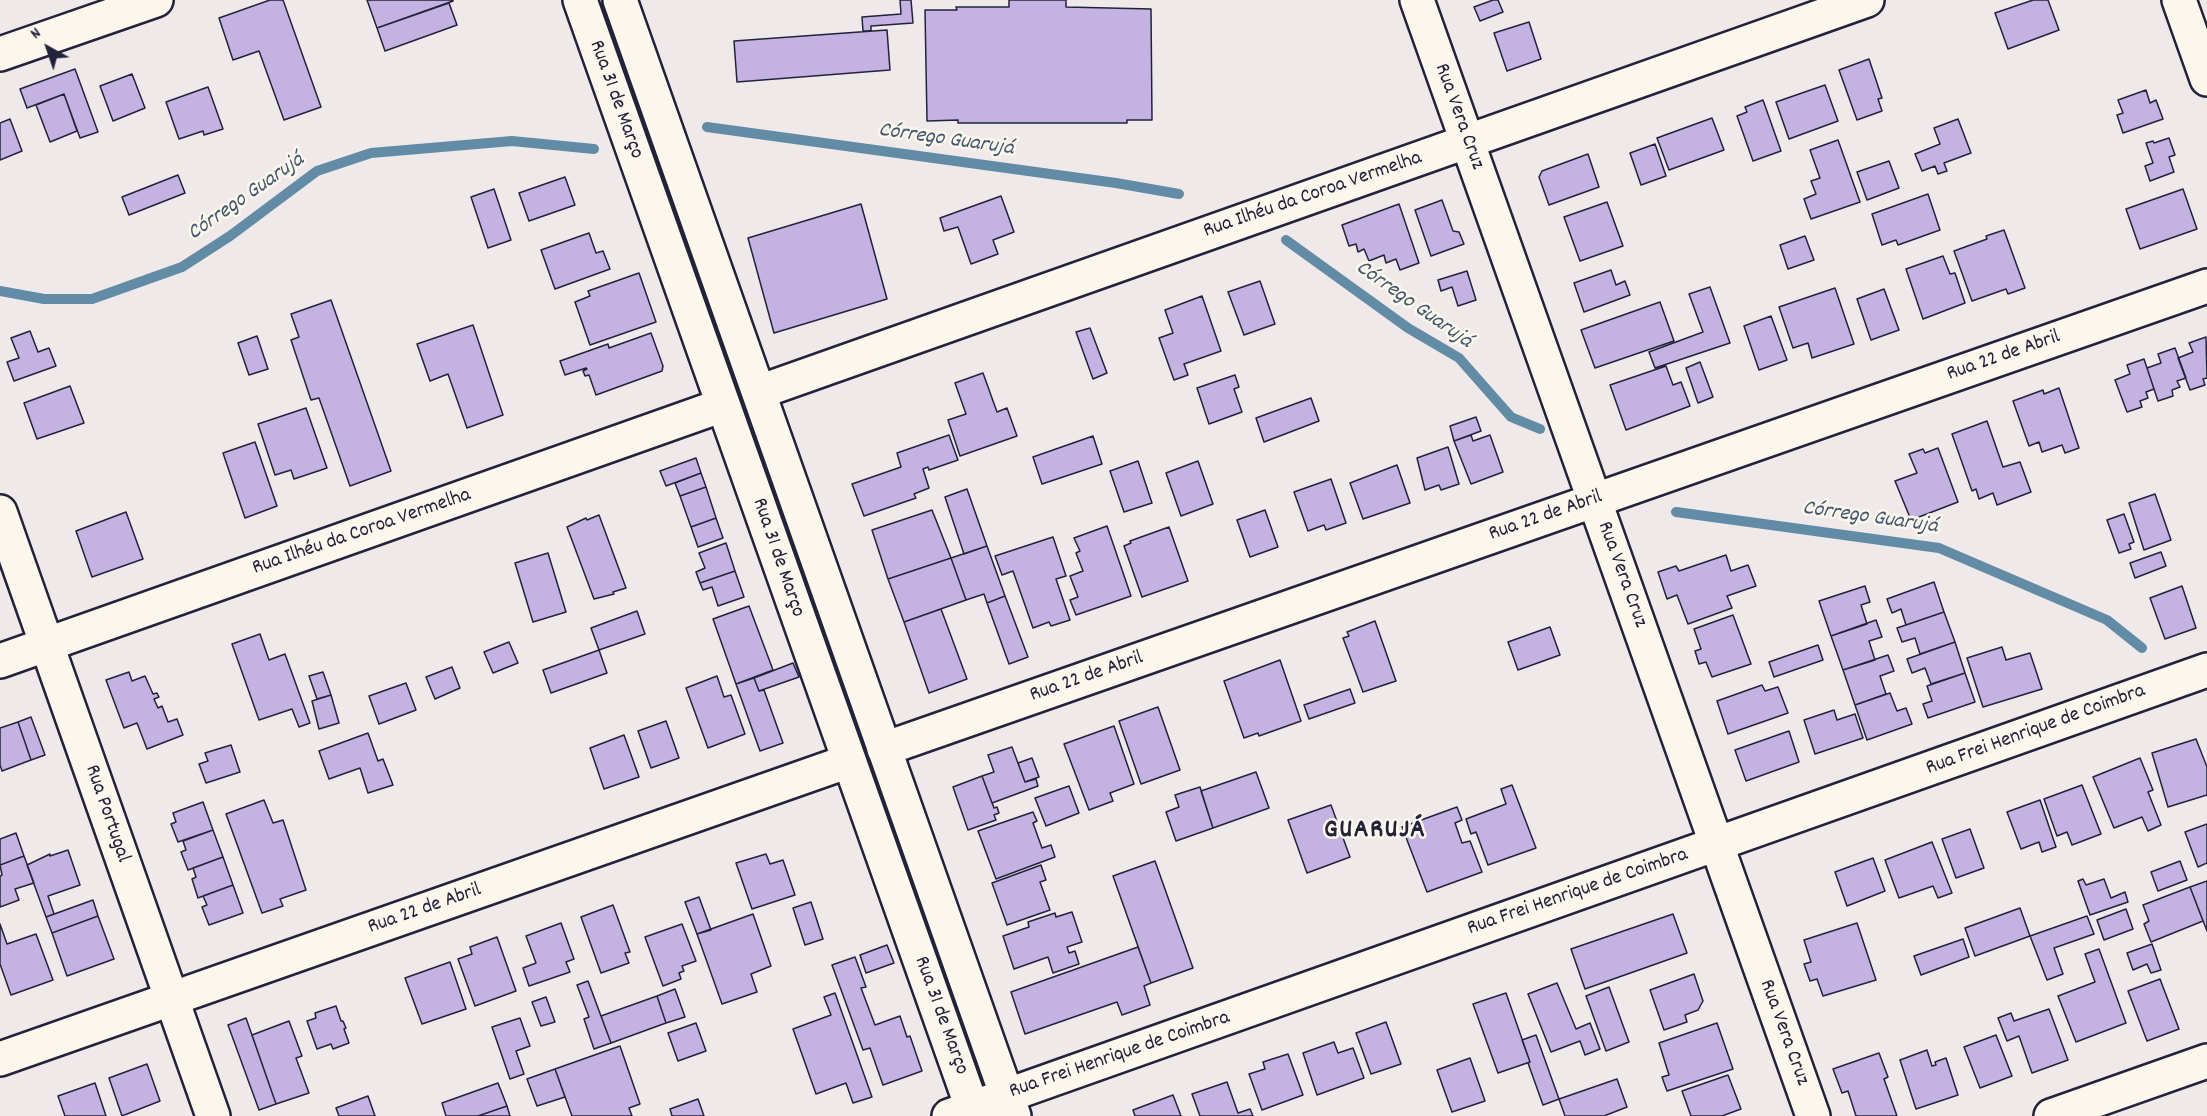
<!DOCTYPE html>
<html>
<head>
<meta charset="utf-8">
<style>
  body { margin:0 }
  #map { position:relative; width:2207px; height:1116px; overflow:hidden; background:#f0e9ea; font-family:Dekko,sans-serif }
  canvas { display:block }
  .north { position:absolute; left:18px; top:18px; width:60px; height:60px; -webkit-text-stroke:4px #fbf7ec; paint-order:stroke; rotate:320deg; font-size:16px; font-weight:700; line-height:24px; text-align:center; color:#22223b }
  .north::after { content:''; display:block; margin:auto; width:21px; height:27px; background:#22223b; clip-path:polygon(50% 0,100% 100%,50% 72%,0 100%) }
</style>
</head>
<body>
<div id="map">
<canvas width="2207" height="1116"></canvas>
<div class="north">N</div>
</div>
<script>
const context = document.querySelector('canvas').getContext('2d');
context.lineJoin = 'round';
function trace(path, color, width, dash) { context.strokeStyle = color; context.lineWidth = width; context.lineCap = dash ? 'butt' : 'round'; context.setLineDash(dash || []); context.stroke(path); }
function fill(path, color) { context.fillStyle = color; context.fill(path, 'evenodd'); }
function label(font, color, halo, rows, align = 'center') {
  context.font = font + ' Dekko,sans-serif'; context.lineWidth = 5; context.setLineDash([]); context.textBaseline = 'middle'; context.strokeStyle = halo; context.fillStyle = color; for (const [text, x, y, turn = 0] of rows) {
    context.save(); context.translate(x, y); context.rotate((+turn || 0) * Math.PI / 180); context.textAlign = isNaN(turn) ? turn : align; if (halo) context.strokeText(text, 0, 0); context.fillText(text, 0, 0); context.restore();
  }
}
const stream = new Path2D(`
  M707,127L1116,183L1179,194
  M1286,240L1408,328L1459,358L1511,417L1540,429
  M0,291L44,299H92L182,267L230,236L317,171L371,153L512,141L594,149
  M1676,512L1939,548L2107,620L2142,648`);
const building = new Path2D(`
  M270,0H283L321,107L284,120L259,51L233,60L219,18Z
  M367,0H453V1L377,28Z
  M900,0H911L913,23L871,26V31H863L862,17L901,14Z
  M1009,0H1066V7L1151,9L1152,120H1127V123H958V120L927,121L925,10H957L956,7H1009Z
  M1493,0H1498L1503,12L1480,21L1474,7Z
  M2033,0H2048L2059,30L2008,49L1995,13Z
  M449,3L457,25L385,51L377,28Z
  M1529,22L1541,59L1507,71L1494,33Z
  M887,30L890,70L737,82L734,41Z
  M1869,59L1882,98L1878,99L1882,111L1857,120L1839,70Z
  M75,69L98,132L80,138L64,94L27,108L20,89Z
  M132,74L145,108L113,121L100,86Z
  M1825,85L1838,121L1789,139L1776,102Z
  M208,87L223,129L204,135L203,131L179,139L166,102Z
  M2146,90L2150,103L2156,100L2163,119L2123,133L2117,115L2123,113L2118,100Z
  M64,94L77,131L50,142L36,105Z
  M1763,100L1781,151L1753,161L1737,116L1747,112L1745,107Z
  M1712,118L1724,150L1669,170L1657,138Z
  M10,119L22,151L0,160V123Z
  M1958,119L1971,153L1944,163L1947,171L1938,174L1935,166L1922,171L1915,154L1940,144L1934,128Z
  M2169,138L2175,155L2169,157L2174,172L2150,181L2145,166L2153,163L2146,143L2153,141L2154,143Z
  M1838,140L1860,202L1811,219L1804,199L1816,194L1811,181L1820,178L1810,150Z
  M1655,144L1666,176L1641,185L1630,153Z
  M1588,154L1599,187L1549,205L1539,177L1542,171Z
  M1889,161L1899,188L1867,200L1857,172Z
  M178,175L185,193L129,215L122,197Z
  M565,177L575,205L529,221L519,193Z
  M494,189L511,240L488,248L471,197Z
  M2183,189L2197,229L2140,249L2126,209Z
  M1928,194L1940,230L1898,245L1896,240L1882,245L1872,214Z
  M1001,196L1014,232L993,240L998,254L971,264L958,227L944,231L940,218Z
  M1442,200L1453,231L1459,232L1464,244L1431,256L1415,210Z
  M1607,202L1623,246L1580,261L1564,217Z
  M861,204L887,299L774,333L748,238Z
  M1399,204L1419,263L1400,270L1396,259L1386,263L1384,255L1369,261L1364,249L1358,252L1356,244L1349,246L1342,225Z
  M2004,230L2025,288L2008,294L2006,289L1972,301L1954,251L1987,239L1986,236Z
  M589,233L596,253L603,251L610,269L555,289L541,250Z
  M1805,236L1814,260L1788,269L1780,245Z
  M1943,256L1950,274L1955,273L1965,303L1923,319L1906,269Z
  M1611,270L1616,285L1625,281L1630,295L1584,312L1574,283Z
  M1467,271L1476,300L1458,306L1452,287L1441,291L1438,280Z
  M639,273L656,322L590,345L575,302L590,296L588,291Z
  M1260,281L1275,324L1244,335L1228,292Z
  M1710,287L1730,343L1655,368L1649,352L1703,332L1689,294Z
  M1835,288L1854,344L1812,358L1808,343L1793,348L1779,307Z
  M1884,289L1899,330L1871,340L1857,299Z
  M1202,296L1221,351L1184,364L1188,375L1174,380L1159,338L1173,333L1165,310Z
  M331,300L391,471L350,486L319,398L311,400L291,340L299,337L291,314Z
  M1660,302L1674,341L1595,368L1581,330Z
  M1771,316L1787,360L1759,370L1744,326Z
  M473,325L503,415L467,428L448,374L430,381L417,344Z
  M1090,328L1107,373L1093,379L1076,332Z
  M30,331L38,352L49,348L56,366L14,381L7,362L19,358L11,338Z
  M651,333L663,366L662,371L596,395L589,375L585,376L583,371L587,369L586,368L565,375L560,361L608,344L609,348Z
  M257,336L268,369L249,375L238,343Z
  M2206,337L2207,378L2203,379L2205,385L2190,390L2178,358L2193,352L2189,343Z
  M2175,348L2186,378L2177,381L2180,387L2172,390L2173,396L2158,401L2147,368L2161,363L2158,354Z
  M2144,359L2154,389L2146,392L2148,398L2140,401L2142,407L2127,412L2115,380L2130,374L2127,365Z
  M1700,362L1713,397L1698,403L1686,368Z
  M1666,366L1673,385L1681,382L1690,406L1626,430L1610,385Z
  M983,373L997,412L1007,408L1017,436L960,456L948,420L966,414L955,383Z
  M1235,375L1239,387L1234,389L1242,412L1209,424L1197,388Z
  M70,386L84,423L37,439L24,403Z
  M2059,388L2079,448L2065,453L2062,445L2042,452L2039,442L2029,446L2013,401L2043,390L2044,394Z
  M1311,398L1319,421L1264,442L1256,418Z
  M306,408L327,468L294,479L291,470L275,475L258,424Z
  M1476,417L1481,431L1454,441L1450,426Z
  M1987,421L2003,467L2020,462L2031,492L1997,505L1993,493L1979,499L1976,489L1972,491L1952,434Z
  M949,435L958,460L929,470L928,467L923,469L929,488L914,494L916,498L864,516L852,484L901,467L897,453Z
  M1471,435L1473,441L1490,435L1503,472L1471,484L1454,441Z
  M1093,436L1102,464L1042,484L1033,457Z
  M255,442L277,506L245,518L223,453Z
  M1448,447L1459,484L1441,490L1439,485L1425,490L1417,458Z
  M1938,448L1958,502L1911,520L1895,481L1917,473L1909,454L1923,449L1925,453Z
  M696,458L701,473L666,486L660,471Z
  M1138,461L1152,503L1124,512L1110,471Z
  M1198,461L1213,504L1181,516L1166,473Z
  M1397,465L1410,503L1363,519L1350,483Z
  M701,473L706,487L680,496L675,483Z
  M1331,479L1346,523L1326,530L1324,525L1308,531L1294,492Z
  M706,487L716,518L691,527L680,496Z
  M967,489L987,546L964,554L945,497Z
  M2155,494L2171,540L2144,550L2129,503Z
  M932,510L951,558L888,579L872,530Z
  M1265,510L1278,547L1250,557L1237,520Z
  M126,512L143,559L92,577L76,531Z
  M2124,514L2134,542L2129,544L2131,549L2119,553L2107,520Z
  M599,515L626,588L613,592L614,594L594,599L567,527L586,518L587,520Z
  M716,518L723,538L698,547L691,527Z
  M1107,526L1131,596L1076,615L1070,600L1078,597L1070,576L1083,571L1076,553L1080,551L1074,538Z
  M1169,527L1188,581L1142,597L1124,546L1131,543L1130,541Z
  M1053,537L1066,576L1056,579L1070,620L1051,626L1049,622L1033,628L1013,571L1002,575L995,556Z
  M726,543L735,571L700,583L696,572L705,568L699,553Z
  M987,546L1005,596L987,603L984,594L966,600L951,558Z
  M2161,552L2166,566L2135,578L2130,563Z
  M548,553L566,612L533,622L515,563Z
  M1726,555L1731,571L1748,565L1756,586L1727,596L1732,608L1688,624L1677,595L1667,599L1658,572L1676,566L1679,571Z
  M951,558L966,600L904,622L888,579Z
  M735,571L744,597L718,606L712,587L703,590L700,583Z
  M1934,582L1944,612L1906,625L1901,609L1892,613L1887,599Z
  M1865,586L1870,602L1861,605L1867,624L1831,636L1819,601Z
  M2182,586L2196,628L2165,639L2150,598Z
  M1005,596L1028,657L1009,664L987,603Z
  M749,606L773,670L736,684L713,619Z
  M941,609L967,679L929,693L904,622Z
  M637,611L645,634L599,650L591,628Z
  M1944,612L1955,642L1920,654L1915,638L1902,642L1897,628Z
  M1733,615L1751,664L1712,677L1706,662L1699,664L1695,651L1701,649L1694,629Z
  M1876,620L1882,637L1869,641L1875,660L1843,670L1831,636Z
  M1375,621L1396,681L1363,692L1343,638L1349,636L1347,632Z
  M1550,627L1560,655L1518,670L1508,642Z
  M260,634L269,660L285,654L310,723L299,727L292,709L259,720L232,644Z
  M509,642L518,663L493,673L484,652Z
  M1955,642L1965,673L1931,684L1925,668L1912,673L1907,659Z
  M1818,645L1823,660L1774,677L1769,662Z
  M2002,647L2006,660L2030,653L2042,689L1983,707L1967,658Z
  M599,650L607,673L551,693L543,670Z
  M1888,655L1894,671L1880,676L1886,694L1855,705L1843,670Z
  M1280,660L1301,721L1259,736L1258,733L1244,738L1224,681Z
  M793,663L799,677L759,691L754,678Z
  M452,667L460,688L435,699L426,677Z
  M129,672L132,681L145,676L153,694L157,693L159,697L154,699L158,708L162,706L168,722L177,719L183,735L147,749L137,723L124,728L106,680Z
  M323,672L331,695L317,699L309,676Z
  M1965,673L1975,702L1928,718L1923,704L1932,701L1927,686Z
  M717,676L724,697L731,695L745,734L708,748L686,688Z
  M754,678L759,691L764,690L783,743L760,751L736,684Z
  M406,683L416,710L379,724L369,696Z
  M1762,685L1765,691L1778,687L1788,713L1728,734L1717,701Z
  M1350,689L1355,703L1309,719L1304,705Z
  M1890,693L1897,711L1906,708L1912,724L1867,740L1855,705Z
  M331,695L339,723L319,729L312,701Z
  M1158,707L1180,770L1141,784L1119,721Z
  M1834,710L1837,720L1855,714L1863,738L1815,754L1804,720Z
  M31,717L45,755L31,760L18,722Z
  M666,721L679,758L651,768L638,731Z
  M18,722L31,760L2,771L0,765V728Z
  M1114,726L1134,784L1110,793L1113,801L1089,810L1064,744Z
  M1789,731L1799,762L1746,781L1735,750Z
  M368,733L378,761L383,759L393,785L368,793L360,768L329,779L319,751Z
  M624,735L639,777L604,789L590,748Z
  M2196,739L2207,767V795L2168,807L2152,753Z
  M231,745L240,772L206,783L199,764L208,761L205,753Z
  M1012,747L1025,782L1036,779L1038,786L992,803L982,776L994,772L988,755Z
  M1032,758L1039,777L1025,782L1018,763Z
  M2140,758L2153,790L2148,792L2161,825L2148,831L2142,817L2114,828L2093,777Z
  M1256,772L1269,808L1213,828L1201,791Z
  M982,776L994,808L997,807L999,813L994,815L996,820L968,830L953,787Z
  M1512,785L1536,848L1488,865L1476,832L1471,834L1466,819L1506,804L1501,789Z
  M2082,785L2101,834L2072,845L2067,832L2057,836L2044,799Z
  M1069,786L1079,813L1046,826L1035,798Z
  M1200,787L1213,828L1176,841L1166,812L1179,807L1175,795Z
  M264,800L273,823L283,820L306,890L280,899L283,906L262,913L226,814Z
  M2040,800L2056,847L2042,852L2039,842L2021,849L2007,812Z
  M203,802L213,830L178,842L171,824L176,822L173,813Z
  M1331,805L1350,857L1307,873L1288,820Z
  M1457,807L1462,820L1455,823L1462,843L1470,841L1482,872L1427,892L1402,827Z
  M1033,812L1037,821L1033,823L1042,848L1051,845L1055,857L996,879L978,831Z
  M2207,824V863L2198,867L2185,832Z
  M1970,829L1984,868L1956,878L1942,839Z
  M213,830L223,857L188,870L181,852L186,850L183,841Z
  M16,833L24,856L0,865V839Z
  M1932,842L1952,893L1938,898L1933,886L1899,898L1885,860Z
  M68,850L80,885L48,896L54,914L46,917L27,865L50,854V856Z
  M766,854L770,864L783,860L795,895L752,909L736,863Z
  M24,856L34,883L15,889L19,900L0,907V876L2,875L0,865Z
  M223,857L233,885L198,898L192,879L196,877L193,868Z
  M1873,858L1885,891L1847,906L1835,872Z
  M1155,861L1193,968L1151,983L1113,876Z
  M2180,861L2187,880L2158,891L2151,872Z
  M1041,865L1046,880L1040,882L1050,910L1007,925L992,883Z
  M2083,879L2086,885L2104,879L2111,898L2125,892L2128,902L2090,915L2078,881Z
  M2207,881V931L2190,887Z
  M233,885L243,913L209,925L202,907L207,905L203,896Z
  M2190,887L2203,921L2151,942L2144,924L2149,921L2143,905Z
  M699,897L711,930L697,934L685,902Z
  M93,900L98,916L52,933L46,917Z
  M811,902L823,939L805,945L793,908Z
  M613,905L630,952L625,953L629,963L601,973L581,917Z
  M2020,908L2030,936L1975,956L1965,928Z
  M2126,909L2133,929L2104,940L2097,920Z
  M1072,912L1082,942L1067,947L1069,953L1075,951L1079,964L1053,973L1048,957L1014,969L1003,936L1029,927L1028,922L1055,913L1056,917Z
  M753,914L771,966L751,974L757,992L722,1004L697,934Z
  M1673,914L1687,953L1585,989L1571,949Z
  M98,916L114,959L67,976L52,933Z
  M2087,916L2094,934L2054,948L2063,974L2047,980L2030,936Z
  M561,923L574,959L566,962L570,972L529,986L523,968L536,963L526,936Z
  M1857,923L1876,980L1823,996L1817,979L1810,981L1804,964L1811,962L1804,940Z
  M0,924L7,944L36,934L53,980L11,995L0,964Z
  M682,924L696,961L682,966L684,971L679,973L681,979L663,986L645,937Z
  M497,937L516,991L475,1006L458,959L472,954L470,947Z
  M1963,939L1969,957L1921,975L1914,956Z
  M2152,944L2161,970L2151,973L2147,964L2133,970L2127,953Z
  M887,945L894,963L866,973L860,955Z
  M1138,947L1151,983L1144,986L1150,1005L1122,1015L1117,1002L1025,1034L1011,992Z
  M2099,949L2126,1023L2076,1042L2058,996L2095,982L2085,954Z
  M855,957L866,987L861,988L875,1025L900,1016L907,1037L910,1036L922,1071L883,1085L870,1048L863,1050L832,965Z
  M450,962L466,1009L422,1024L405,978Z
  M1694,974L1703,1001L1698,1010L1685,1015L1687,1022L1664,1030L1650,990Z
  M2160,979L2179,1029L2147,1041L2128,991Z
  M588,981L611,1043L594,1049L584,1019L589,1017L577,985Z
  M1557,983L1576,1029L1590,1023L1600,1049L1585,1055L1580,1041L1551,1052L1528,994Z
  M1609,987L1629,1042L1606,1051L1586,996Z
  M675,989L685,1017L666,1023L657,996Z
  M835,993L872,1097L853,1103L846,1083L816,1094L793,1029L831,1015L824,997Z
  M1506,993L1530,1062L1498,1073L1473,1004Z
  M657,996L666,1023L611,1043L601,1016Z
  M546,997L555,1022L541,1026L532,1002Z
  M336,1006L341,1021H343L346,1028L344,1029L349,1043L333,1049L331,1044L317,1049L307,1021L316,1018L315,1013Z
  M2049,1009L2068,1060L2032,1073L2019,1036L2007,1041L1998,1018L2011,1013L2014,1021Z
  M246,1018L276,1104L259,1110L228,1025Z
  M520,1018L530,1046L516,1051L524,1074L510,1079L492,1027Z
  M289,1021L302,1056L296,1058L309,1093L276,1104L252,1035Z
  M1386,1022L1401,1064L1371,1074L1356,1033Z
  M696,1023L706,1051L678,1061L668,1033Z
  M1717,1023L1733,1069L1667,1091L1662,1077L1669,1075L1659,1043Z
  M1536,1035L1559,1099L1543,1105L1528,1063L1530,1062L1522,1040Z
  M1996,1035L2012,1076L1980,1088L1964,1047Z
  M1334,1042L1338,1053L1353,1048L1364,1078L1317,1095L1303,1053Z
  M620,1046L640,1104L629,1108L632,1116H572L555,1069Z
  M1927,1050L1932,1066L1936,1065L1935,1062L1946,1058L1958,1095L1916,1109L1900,1060Z
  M1879,1053L1888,1077L1884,1079L1897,1116H1856L1848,1091L1842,1093L1833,1069Z
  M1288,1054L1303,1095L1262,1110L1249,1074L1265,1069L1263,1062Z
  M1470,1058L1485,1101L1452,1112L1437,1070Z
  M147,1064L160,1101L122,1116L109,1078Z
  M555,1069L565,1097L537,1106L527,1079Z
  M1728,1075L1741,1109L1722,1116H1691L1682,1091Z
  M1617,1079L1627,1107L1604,1116H1565L1559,1099Z
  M1227,1082L1238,1113L1250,1109L1253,1116H1200L1192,1094Z
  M95,1083L106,1116H65L58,1096Z
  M498,1083L507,1106L478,1116H446L442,1103Z
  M1173,1095L1181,1116H1135L1133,1110Z
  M368,1096L375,1116H339L336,1108Z
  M698,1099L704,1116H672L670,1109Z
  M507,1106L510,1116H478Z`);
const minor = new Path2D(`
  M1417,0L1813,1116
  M2179,0L2207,79
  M0,54L156,0
  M759,392L1867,0
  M0,661L723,405
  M884,749L2207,286
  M0,1059L849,761
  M949,1116L2207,670
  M2051,1116L2207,1061`);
const tertiary = new Path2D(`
  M0,512L213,1116`);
const secondary = new Path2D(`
  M580,0L975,1116
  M620,0L1014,1116`);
const streetNames = [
  ["Rua 31 de Março",615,100,70],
  ["Rua Vera Cruz",1458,117,70],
  ["Rua Ilhéu da Coroa Vermelha",1313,196,-19],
  ["Rua 22 de Abril",2004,357,-19],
  ["Rua 22 de Abril",1546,517,-19],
  ["Rua Ilhéu da Coroa Vermelha",362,533,-19],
  ["Rua 31 de Março",777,558,71],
  ["Rua Vera Cruz",1621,575,70],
  ["Rua 22 de Abril",1087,678,-19],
  ["Rua Frei Henrique de Coimbra",2036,731,-20],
  ["Rua Portugal",106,814,71],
  ["Rua Frei Henrique de Coimbra",1578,893,-19],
  ["Rua 22 de Abril",425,910,-19],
  ["Rua 31 de Março",940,1016,70],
  ["Rua Vera Cruz",1783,1033,70],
  ["Rua Frei Henrique de Coimbra",1120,1056,-19]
];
const waterNames = [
  ["Córrego Guarujá",946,141,8],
  ["Córrego Guarujá",247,198,-35],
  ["Córrego Guarujá",1413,306,35],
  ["Córrego Guarujá",1870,519,8]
];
const districtNames = [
  ["GUARUJÁ",1375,832]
];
trace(stream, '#628ba6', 10);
fill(building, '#c4b2e3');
trace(building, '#22223b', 1.5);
trace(minor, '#22223b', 38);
trace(tertiary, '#22223b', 38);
trace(secondary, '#22223b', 38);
trace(minor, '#fbf7ec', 33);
trace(tertiary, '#fbf7ec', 33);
trace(secondary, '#fbf7ec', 33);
label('21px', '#22223b', '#fbf7ec', streetNames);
label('italic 22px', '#425770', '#fbf7ec', waterNames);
context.letterSpacing = '1.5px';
label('bold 27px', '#22223b', '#fbf7ec', districtNames);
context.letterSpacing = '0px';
</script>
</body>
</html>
